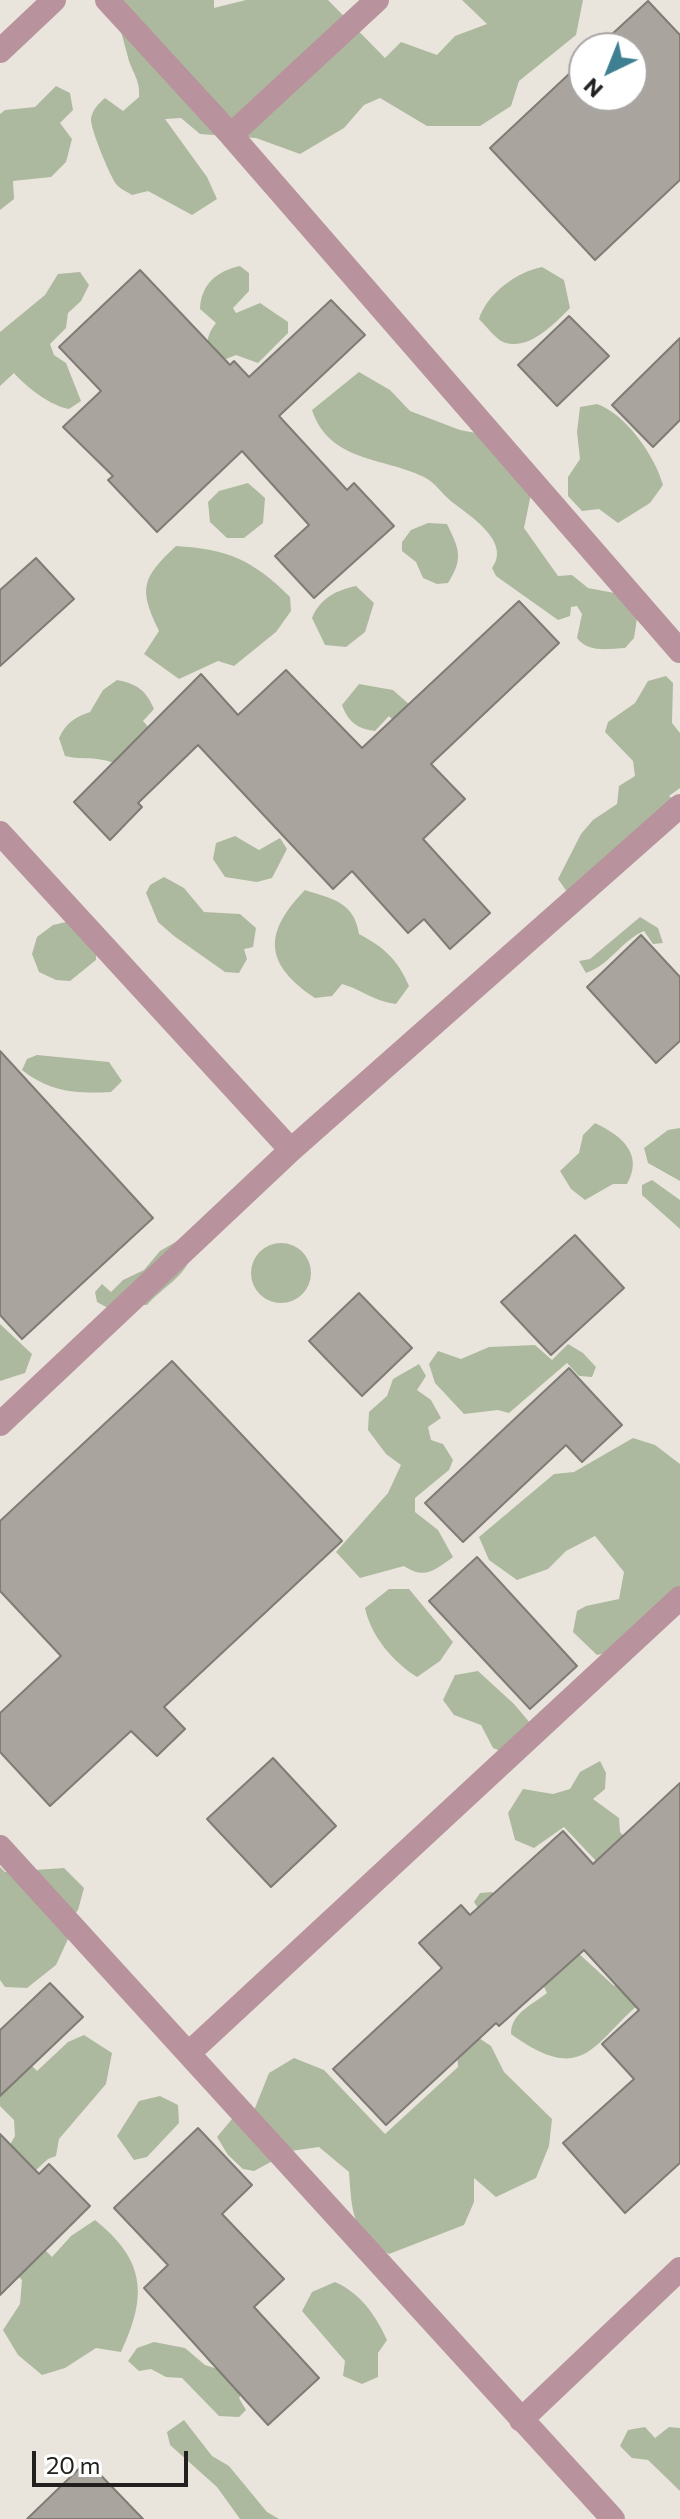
<!DOCTYPE html>
<html>
<head>
<meta charset="utf-8">
<style>
  body { margin:0 }
  #map { position:relative; width:680px; height:2519px; overflow:hidden; background:#e9e5dd; font-family:Commissioner,sans-serif }
  canvas { display:block }
  .north { position:absolute; left:568px; top:32px; width:80px; height:80px; box-sizing:border-box; background:#fff; border:2px solid #a7a6a5; border-radius:50%; rotate:223deg; font-size:22px; font-weight:700; line-height:32px; text-align:center; color:#22201e }
  .north::after { content:''; display:block; margin:auto; width:28px; height:36px; background:#3e7f92; clip-path:polygon(50% 0,100% 100%,50% 72%,0 100%) }
  .scale { position:absolute; left:32px; top:2451px; width:156px; height:36px; box-sizing:border-box; border:4px solid #22201e; border-top:0; padding-left:10px; font-size:24px; line-height:28px; white-space:nowrap; color:#22201e; -webkit-text-stroke:6px #fff; paint-order:stroke }
</style>
</head>
<body>
<div id="map">
<canvas width="680" height="2519"></canvas>
<div class="north">N</div>
<div class="scale">20 m</div>
</div>
<script>
const context = document.querySelector('canvas').getContext('2d');
context.lineJoin = 'round';
function fill(path, color) { context.fillStyle = color; context.fill(path, 'evenodd'); }
function trace(path, color, width, dash) { context.strokeStyle = color; context.lineWidth = width; context.lineCap = dash ? 'butt' : 'round'; context.setLineDash(dash || []); context.stroke(path); }
const green = new Path2D(`
  M109,0H214V8L246,0H328L385,58L401,42L437,55L455,36L487,24L462,0H583L576,35L519,81L511,106L480,126H427L380,98L364,105L344,128L300,154L256,138L200,134L181,118L165,119L207,177L217,199L192,215L148,191L132,195C127,192 119,188 116,184C110,176 90,128 91,119C92,110 99,103 105,98L123,111L139,97C140,81 134,75 129,61C123,39 119,21 109,0Z
  M56,86L70,93L73,110L60,123L72,139L66,162L51,177L13,181L14,199L0,210V114L5,110L35,107Z
  M240,266L249,273V291L233,308L236,313L260,303L288,322V333L258,363L236,355L216,363C206,348 204,338 216,323L200,309C201,284 217,271 240,266Z
  M542,267L564,280L570,308C554,324 528,352 503,342C495,338 486,326 479,319C487,294 516,272 542,267Z
  M80,272L89,285L81,301L68,313L66,328L50,344L54,355L66,363L81,401L69,409C51,406 26,387 14,373L0,386V332L45,295L58,274Z
  M359,372L390,390L410,411L460,430L486,435L532,489L524,528L558,576L572,575L588,588L625,595L638,612L634,638L625,648C608,649 588,653 577,638L582,614L577,606L571,607L570,616L558,620L496,576L492,568C512,542 469,515 452,502C442,494 435,482 424,477C383,457 329,462 312,410Z
  M597,404C626,414 655,456 663,485L650,503L618,523L599,509L582,511L568,496V477L580,459L577,432L580,407Z
  M248,483L265,498L263,523L244,538H227L210,522L208,502L219,491Z
  M428,523L447,524C459,549 464,558 448,583L437,584L423,578L416,562L402,551V542L411,530Z
  M176,546C228,549 253,560 290,597L291,611L276,632L234,666L218,661L179,679L144,654L159,631C138,588 142,578 176,546Z
  M356,586L374,603L365,632L346,647L325,645L312,618C320,598 337,590 356,586Z
  M666,676L673,683L672,723L680,733V788L669,796L675,801L572,899L558,879L581,834L593,820L617,804L619,786L635,776L633,761L605,732L608,722L635,703L648,681Z
  M117,680C137,684 146,690 154,709L143,721L160,740L117,764C93,755 86,761 65,756L59,738C66,723 75,717 90,712L103,690Z
  M359,684L393,690L410,705L396,723L389,716L375,731C358,729 348,722 342,705Z
  M235,836L259,850L280,838L287,849L272,878L257,882L225,877L213,859L216,843Z
  M164,877L184,888L204,912L240,914L256,928L253,947L244,949L247,959L239,973L225,972L174,936L158,922L146,893L150,885Z
  M305,890C333,899 354,902 359,934C384,947 398,960 409,986L396,1004C373,1001 363,990 342,984L332,996L315,998C264,964 263,933 305,890Z
  M640,917L658,928L663,943L653,944L644,931C621,941 610,965 586,973L579,961L590,959Z
  M66,922L96,941V960L70,981L56,980L39,972L32,954L37,937L53,925Z
  M37,1055L109,1062L122,1081L111,1092C76,1094 50,1092 22,1070L27,1059Z
  M595,1123C622,1136 644,1154 627,1184H613L585,1200L571,1189L560,1171L579,1153L583,1135Z
  M680,1128V1181L648,1163L644,1148L668,1130Z
  M652,1180L680,1200V1229L642,1195V1185Z
  M184,1237L192,1254C184,1278 164,1286 147,1305H134L119,1314L97,1302L95,1292L102,1284L111,1292L123,1280L144,1270L160,1251Z
  M251 1273a30 30 0 1 1 60 0a30 30 0 1 1-60 0Z
  M0,1324L32,1354L25,1373L0,1381Z
  M568,1344L583,1353L596,1367L592,1377L579,1376L567,1363L509,1413L498,1410L464,1414L435,1383L429,1364L438,1351L461,1359L489,1347L535,1345L552,1360Z
  M419,1364L426,1376L417,1390L431,1400L441,1418L428,1427L431,1440L443,1444L453,1460L449,1470L415,1498V1512L438,1530L453,1557C435,1570 425,1580 404,1566L360,1578L336,1552L388,1493L401,1465L386,1454L368,1430L369,1412L387,1396L393,1379Z
  M633,1438L655,1445L680,1464V1614L618,1650L597,1655L573,1632L577,1611L586,1606L619,1599L624,1572L595,1536L566,1551L548,1569L517,1580L489,1560L479,1537L554,1474L574,1472Z
  M389,1589H409L453,1642L440,1661L417,1677C393,1662 371,1636 365,1608Z
  M478,1671L514,1704L542,1737L518,1758L493,1748L481,1725L454,1715L443,1700L455,1675Z
  M600,1761L606,1773L605,1789L593,1799L619,1818L620,1832L650,1865L652,1994C593,2036 590,2091 511,2034C511,2013 532,2005 547,1993C532,1958 494,1935 474,1902L480,1893L492,1892L508,1907L575,1950L614,1986L651,1961L632,1899L564,1827L534,1848L515,1840L508,1813L523,1789L553,1794L570,1789L580,1772Z
  M0,1867L5,1872L64,1868L84,1888L78,1910L63,1928L68,1939L56,1965L27,1988L5,1987L0,1980Z
  M84,2035L112,2053L106,2084L59,2139L56,2156L48,2159L0,2203V2162L15,2136L14,2120L0,2106V2044L20,2054L37,2071L68,2042Z
  M476,2036L491,2046L504,2072L552,2119L549,2146L536,2178L496,2197L474,2178V2202L464,2225L389,2254C351,2234 352,2211 349,2172L319,2147L291,2151L254,2171L243,2169L228,2155L217,2137L232,2119L251,2118L269,2073L294,2058L324,2070L385,2134L458,2067L457,2050Z
  M160,2096L178,2105L179,2123L147,2157L134,2160L117,2136L139,2101Z
  M0,2204L52,2257L71,2236L95,2220C145,2260 148,2295 121,2352L96,2348L65,2368L42,2375L18,2355L3,2330L20,2304L22,2280L0,2258Z
  M335,2282C361,2294 375,2314 387,2340L378,2353V2377L362,2384L343,2376L345,2361L302,2311L312,2292Z
  M154,2342L185,2348L205,2365L230,2373L246,2388L239,2398L246,2410L239,2417L219,2416L182,2378L166,2377L151,2369L139,2371L128,2361L137,2348Z
  M184,2420L212,2456L229,2466L267,2512L279,2519H240L217,2487L170,2445L167,2432Z
  M645,2427L655,2438L669,2427L680,2428V2491L648,2460L632,2458L620,2446L628,2430Z`);
const building = new Path2D(`
  M648,1L680,35V180L595,260L490,148L584,60V96H632V48H597Z
  M140,270L230,365L234,361L249,377L331,300L365,335L279,416L347,490L354,483L394,526L314,598L275,556L309,525L242,451L157,532L108,480L113,476L63,427L101,391L59,347Z
  M569,316L609,356L557,406L518,365Z
  M680,338V420L653,447L612,405Z
  M36,558L74,599L0,666V590Z
  M519,601L559,643L431,764L465,799L423,839L490,913L450,949L424,919L408,933L352,871L333,889L198,745L138,803L142,807L110,840L74,802L201,674L238,715L286,670L362,748Z
  M641,935L680,977V1041L656,1063L587,987Z
  M0,1051L153,1218L22,1339L0,1315Z
  M575,1235L624,1288L551,1355L501,1302Z
  M359,1293L412,1348L362,1396L309,1341Z
  M172,1361L342,1541L164,1707L185,1729L157,1756L131,1731L50,1806L0,1752V1713L61,1656L0,1591V1521Z
  M569,1368L622,1425L582,1462L566,1445L463,1542L425,1503Z
  M477,1557L577,1666L530,1709L429,1601Z
  M273,1758L336,1826L271,1887L207,1819Z
  M680,1783V2163L625,2213L563,2143L634,2079L602,2044L639,2010L584,1950L499,2026L496,2023L386,2125L333,2069L442,1968L419,1943L461,1905L470,1915L563,1831L593,1864Z
  M50,1983L83,2017L0,2096V2030Z
  M198,2128L252,2185L222,2214L284,2279L254,2307L319,2378L268,2425L144,2288L168,2265L114,2208Z
  M0,2134L39,2174L49,2164L90,2206L0,2295Z
  M87,2461L143,2519H27Z`);
const street = new Path2D(`
  M107,0L231,135L680,651
  M0,51L54,0
  M231,135L377,0
  M0,833L291,1150
  M0,1424L291,1150L680,806
  M0,1847L613,2519
  M189,2053L680,1598
  M521,2420L680,2269`);
fill(green, '#adb99e');
fill(building, '#a9a59e');
trace(building, '#7f7b75', 2);
trace(street, '#b8929c', 24);
</script>
</body>
</html>
